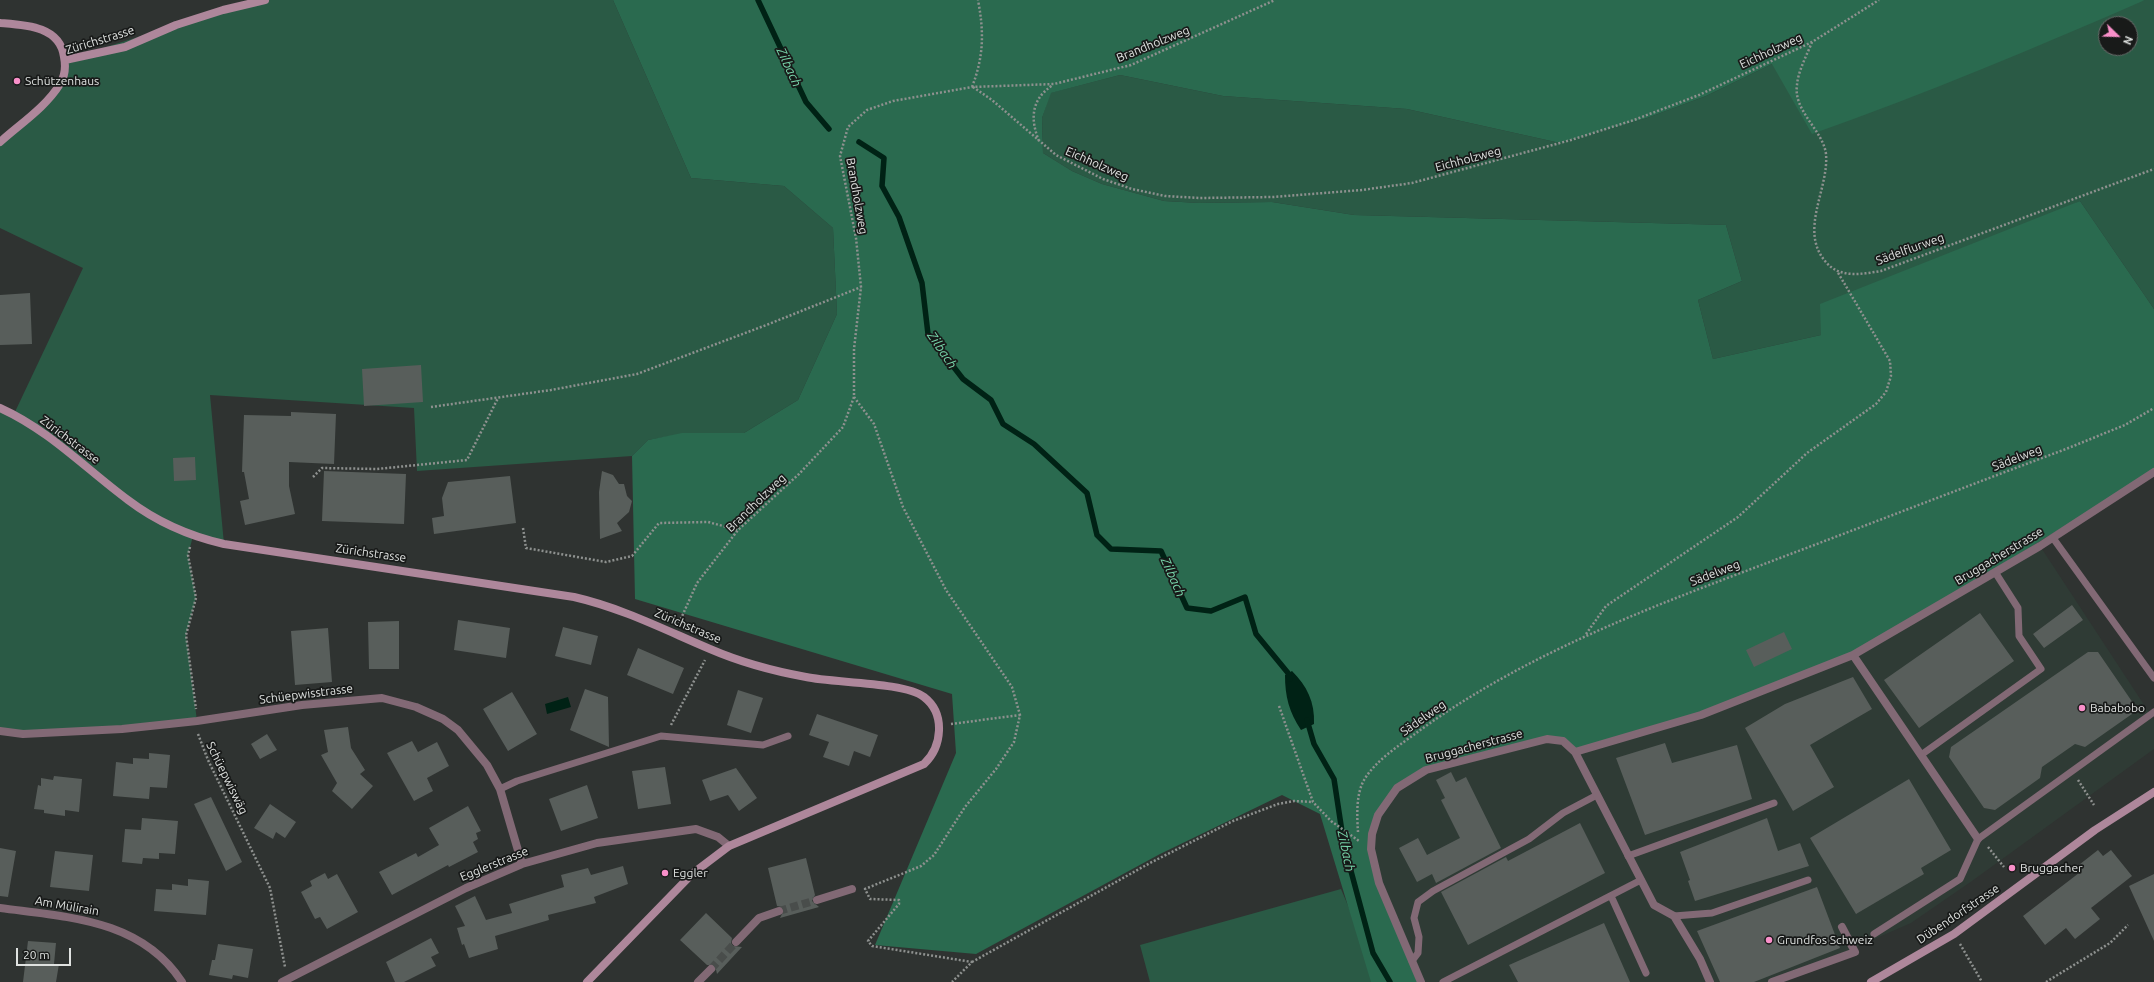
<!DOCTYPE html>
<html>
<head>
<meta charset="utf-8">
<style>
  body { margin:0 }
  #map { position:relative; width:2154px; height:982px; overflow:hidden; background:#2f3331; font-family:Ubuntu,sans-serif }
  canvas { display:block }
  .north { position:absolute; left:2098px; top:16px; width:40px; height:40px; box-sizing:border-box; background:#181a19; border:1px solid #686a69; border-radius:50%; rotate:113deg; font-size:11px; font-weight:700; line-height:16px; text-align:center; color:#dfe2e0 }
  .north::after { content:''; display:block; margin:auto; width:14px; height:18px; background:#f98fc9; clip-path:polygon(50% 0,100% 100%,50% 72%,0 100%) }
  .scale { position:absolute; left:16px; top:948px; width:55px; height:18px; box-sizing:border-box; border:2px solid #dfe2e0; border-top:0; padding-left:5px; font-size:12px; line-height:14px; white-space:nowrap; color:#dfe2e0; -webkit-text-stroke:3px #181a19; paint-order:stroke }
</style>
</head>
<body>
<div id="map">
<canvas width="2154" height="982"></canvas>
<div class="north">N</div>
<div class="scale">20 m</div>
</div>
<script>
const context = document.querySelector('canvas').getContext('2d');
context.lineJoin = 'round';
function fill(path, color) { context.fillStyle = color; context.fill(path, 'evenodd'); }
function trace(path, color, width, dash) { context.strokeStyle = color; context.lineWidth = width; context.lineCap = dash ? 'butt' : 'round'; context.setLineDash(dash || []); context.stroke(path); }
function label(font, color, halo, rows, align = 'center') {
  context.font = font + ' Ubuntu,sans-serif'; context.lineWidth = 3.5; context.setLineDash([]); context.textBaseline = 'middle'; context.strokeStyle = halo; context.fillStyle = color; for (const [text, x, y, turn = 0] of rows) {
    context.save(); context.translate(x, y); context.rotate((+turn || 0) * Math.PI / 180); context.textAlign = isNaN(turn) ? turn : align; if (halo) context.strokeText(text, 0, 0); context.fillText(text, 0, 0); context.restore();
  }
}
const built = new Path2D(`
  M2040,546L2154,720V749L1972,881L1911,923L1776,982H1421L1379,883L1372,834L1397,788L1426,770Z`);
const green = new Path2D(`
  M265,0H613L691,178L784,186L833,228L837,314L798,400L744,433L682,434L648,440L632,456L417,471L414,408L210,395L224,544L193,536L188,555L196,598L186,635L197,721L122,729L0,731V408L14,414L83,268L0,228V142L56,90L65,60L223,10Z
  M2145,0H2154V309L2080,201L1821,335L1713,359L1698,300L1742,281L1726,225L1354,215L1272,202L1199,203L1164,201L1102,184L1072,171L1043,153L1042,118L1050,93L1120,75L1223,96L1407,109L1560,143L1647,118L1706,96L1772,64ZM2106,24H2130V48H2106Z
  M1341,889L1380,982H1150L1140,945Z`);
const forest = new Path2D(`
  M613,0H2145C2035,48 1925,94 1812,134L1772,64L1706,96L1647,118L1560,143L1407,109L1223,96L1120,75L1051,93L1042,118L1043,153L1072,171L1102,184L1164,201L1199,203L1272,202L1354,215L1726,225L1742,281L1698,300L1713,359L1821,335L1820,304L2080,201L2154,309V472L1853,655L1701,715L1575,752L1563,741L1547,739L1426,770L1397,788L1372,834L1379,883L1421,982H1371L1320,814L1282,795L1160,854L976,954L875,945L956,753L952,694L635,599L632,456L648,440L682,433H744L798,400L837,314L833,228L784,186L691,178Z`);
const water = new Path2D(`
  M1292,671C1307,686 1315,702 1314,724L1301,730C1289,712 1285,696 1285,675Z
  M568,697L571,707L547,714L545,704Z`);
const stream = new Path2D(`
  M758,0L806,102L829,129
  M859,142L884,158L882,186L899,217L922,283L928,334L963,379L991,400L1003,424L1034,444L1087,493L1097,535L1111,549L1161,551L1187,608L1211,611L1245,597L1256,634L1288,673L1290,679
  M1307,720L1314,744L1334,779L1344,845L1373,953L1390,982`);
const building = new Path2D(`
  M30,293L32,344L0,345V295Z
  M421,365L423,402L364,406L362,369Z
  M291,412L336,414L334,464L289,462V486L295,514L245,525L240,501L249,499L244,472H242L244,415L291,416Z
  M195,457L196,480L174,481L173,458Z
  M324,471L406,474L404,524L322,521Z
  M602,471L613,475L619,484H624L627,496L632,501L629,512L617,523L622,531L600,539L599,492Z
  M510,476L516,523L434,534L432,518L444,516L442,498L448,482Z
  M2072,605L2083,620L2044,648L2033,634Z
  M1980,613L2014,661L1919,728L1884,680Z
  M458,620L510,628L506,658L454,650Z
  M399,621V669H369L368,622Z
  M563,627L598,636L591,665L555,656Z
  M328,628L332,682L295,685L291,631Z
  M1784,632L1792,649L1754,667L1746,650Z
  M638,648L684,668L673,694L627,675Z
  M2088,652H2098L2133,703L2132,714L2085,747L2075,744L2042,767L2040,778L1995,810L1984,808L1949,757L1951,747Z
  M1853,677L1872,709L1810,745L1834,787L1793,811L1745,728L1785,704Z
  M585,689L608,697L609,747L570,730Z
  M738,690L763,698L751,733L727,725Z
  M512,692L537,734L508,751L483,709Z
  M817,714L878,735L870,757L854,751L849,766L823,757L829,742L809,735Z
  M348,727L351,748L365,770L360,774L373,786L352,809L332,791L337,783L321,755L328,752L324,730Z
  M267,734L277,750L260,759L251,744Z
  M412,741L418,752L437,742L449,766L427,778L433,791L414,801L387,753Z
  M1665,743L1672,763L1737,745L1752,799L1645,835L1616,758Z
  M149,753L170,755L167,788L150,787L149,799L113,796L116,762L133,764V758L149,759Z
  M665,767L671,804L638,809L632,771Z
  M736,768L757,798L739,811L728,795L710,801L702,780Z
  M1451,772L1456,782L1466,777L1501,848L1436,883L1432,874L1417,882L1399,848L1418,838L1427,855L1460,838L1441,800L1445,798L1436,780Z
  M54,776L82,779L79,812L65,810V816L44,813V810L34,809L38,785L41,786V778L53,780Z
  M1909,779L1951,850L1921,868L1924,874L1856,914L1810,838Z
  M587,785L598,818L561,831L549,799Z
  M211,797L242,862L226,871L194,804Z
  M270,804L296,822L285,838L276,832L273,839L254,828Z
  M468,806L481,831L476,833L478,839L473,842L478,852L449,867L448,865L392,895L379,872L416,853L418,857L439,845L429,828Z
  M142,818L178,821L175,854L159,853V859L143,858L142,864L122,862L125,829L141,830Z
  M1767,818L1778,851L1800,843L1809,866L1695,901L1688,881L1690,880L1680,852Z
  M1580,823L1605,873L1468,945L1441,892L1506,857L1508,861Z
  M0,848L16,851L8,897L0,896Z
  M2098,850L2103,856L2111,850L2132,876L2091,908L2100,919L2075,939L2066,928L2045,945L2023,916L2079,873L2075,868Z
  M55,851L93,855L89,891L50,887Z
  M806,858L815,895L812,901L819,907L780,918L784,910L782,907L777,906L768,868Z
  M623,866L628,884L594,897L596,903L548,915L549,920L495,936L498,949L469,958L464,944L462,945L457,928L465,926L455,906L475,896L486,920L512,913L509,904L564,887L561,875L588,868L591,875Z
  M325,873L328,879L337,874L358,912L327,929L320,917L315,919L301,892L312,886L310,881Z
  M2154,874V941L2129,886Z
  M188,879L209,881L206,915L154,911L156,889L172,890V884L188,886Z
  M1817,887L1840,948L1754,982H1720L1697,931Z
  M706,913L732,938L731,943L733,946L742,947L717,974L715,965H707L680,940Z
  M1604,923L1630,982H1518L1509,965Z
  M431,938L439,953L431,957L436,966L404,982H395L386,962Z
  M28,941L56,943L54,964H59L56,982H23Z
  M218,944L253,949L248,978L233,975L232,979L209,975L212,960H215Z`);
const streetTunnel = new Path2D(`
  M779,911L817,900
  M711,969L736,942`);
const path = new Path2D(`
  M1812,42C1807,55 1798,71 1797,85C1793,111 1823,130 1826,154C1829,189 1799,230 1825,261C1839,279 1862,274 1881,271L2154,169
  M972,87C984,56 984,32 978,0
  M973,87L992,100L1056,155L1103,179L1132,189L1165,196L1200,198L1273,197L1362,190L1412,183L1571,140L1634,120L1699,95L1812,42L1879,0
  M1039,141C1030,119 1031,99 1053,85
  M854,397L874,424L903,507L946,590L1012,687L1020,715L1014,742L996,769L965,807L934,855L921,866L865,889L870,899L899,900V904L868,941L872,946L972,962L952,982
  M431,407L551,390L637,374L769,324L861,287
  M313,477L322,468L377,469L467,460L498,398
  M523,528L526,548L606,562L632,556L659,523L708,522L738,530
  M190,547L188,555L196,598L186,635L196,709
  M679,623L697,583L738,530L799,474L843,427L854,397V349L861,287L856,238L840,156L848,127L867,110L893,101L972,87L1054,84L1131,65L1275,0
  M1586,634L1606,606L1738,517L1807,453L1876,404L1886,392L1891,376L1890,361L1837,271
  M1279,706L1313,802L1331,821L1359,841
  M951,724L1020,715
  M671,725L705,660
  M198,734L208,760L270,888L285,967
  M2078,780L2094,805
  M1358,832C1357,817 1356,796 1363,782C1374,761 1400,745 1419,731C1528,652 1654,606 1780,558C1875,522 1970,485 2066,449L2125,425L2154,408
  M1988,847L2004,867
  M1960,944L1982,982
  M972,962L1150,863L1233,821L1278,804L1294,801L1313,802
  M2046,982L2110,943L2128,925`);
const lane = new Path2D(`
  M2053,538L2154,678
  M1921,755L2041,669L2019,636L2018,608L1995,572
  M500,789L517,781L661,736L763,745L788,736
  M1628,856L1774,803
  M1611,896L1646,973
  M1674,916L1712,913L1808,880
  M1874,934L1960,879L1978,839L2154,712
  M1412,961L1418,953L1419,937L1414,918L1418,902L1433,891L1529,839L1563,813L1597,795
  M1443,982L1641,880`);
const street = new Path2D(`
  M1853,655L1978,839
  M0,731L23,734L122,729L197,721L302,705L382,698L416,707L443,719L458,730L487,765L500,789L522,864
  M1575,752L1654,905L1674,916L1700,959L1710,982
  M817,900L852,889
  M0,908C67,917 141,919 182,982
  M736,942L759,918L779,911
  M282,982L466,888L522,864L597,843L696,829L718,837L729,846
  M698,982L711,969
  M1421,982L1379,883L1371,849L1372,834L1378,815L1397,788L1426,770L1547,739L1563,741L1575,752L1701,715L1853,655L2040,546L2154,472
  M1772,982L1855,952L1842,927`);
const secondary = new Path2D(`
  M0,23C25,25 60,26 64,57C66,67 65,76 60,84C46,107 20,124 0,142
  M65,60L125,47L176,25L223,10L265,0
  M0,408C49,430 86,469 128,500C157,522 189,536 224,544L574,597C622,608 665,630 710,649C740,662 773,671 806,677C833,683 905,682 924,697C946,714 942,747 924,764L729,846L692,874L587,982
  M1871,982L1954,934L2095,830L2154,792`);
const markers = [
  [17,81,4,"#f98fc9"],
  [2082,708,4,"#f98fc9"],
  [2012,868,4,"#f98fc9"],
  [665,873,4,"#f98fc9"],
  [1769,940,4,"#f98fc9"]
];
const streetNames = [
  ["Zürichstrasse",100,40,-17],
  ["Brandholzweg",1153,44,-22],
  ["Eichholzweg",1771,51,-25],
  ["Eichholzweg",1468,159,-15],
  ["Eichholzweg",1097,164,24],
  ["Brandholzweg",857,196,80],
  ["Sädelflurweg",1910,249,-20],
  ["Zürichstrasse",70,440,37],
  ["Sädelweg",2017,458,-21],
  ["Brandholzweg",756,503,-44],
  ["Zürichstrasse",371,553,8],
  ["Bruggacherstrasse",1999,556,-31],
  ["Sädelweg",1715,573,-21],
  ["Zürichstrasse",688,626,23],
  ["Schüepwisstrasse",306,694,-7],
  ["Sädelweg",1423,718,-35],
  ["Bruggacherstrasse",1474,746,-15],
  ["Schüepwiswäg",227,778,64],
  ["Egglerstrasse",494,864,-22],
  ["Am Mülirain",67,906,10],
  ["Dübendorfstrasse",1958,914,-34]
];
const poiNames = [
  ["Schützenhaus",25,81],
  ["Bababobo",2090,708],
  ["Bruggacher",2020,868],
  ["Eggler",673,873],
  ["Grundfos Schweiz",1777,940]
];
const waterNames = [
  ["Zilbach",789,67,65],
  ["Zilbach",942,350,56],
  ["Zilbach",1173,577,66],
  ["Zilbach",1346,851,78]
];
fill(built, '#2f3b35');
fill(green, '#2a5a45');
fill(forest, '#2a6a4f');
fill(water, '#002215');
trace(stream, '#002215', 5.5);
fill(building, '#585e5b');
trace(streetTunnel, '#494d4b', 8, [8, 4]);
trace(path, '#8e918f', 2.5, [2, 2]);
trace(lane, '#826975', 7);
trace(street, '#826975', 8);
trace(secondary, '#ae879b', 8);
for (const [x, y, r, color] of markers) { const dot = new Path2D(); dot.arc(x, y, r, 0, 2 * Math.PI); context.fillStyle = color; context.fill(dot); trace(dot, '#181a19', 1.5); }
label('12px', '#dfe2e0', '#181a19', streetNames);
label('12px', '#dfe2e0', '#181a19', poiNames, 'left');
label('italic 13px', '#78d6ab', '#181a19', waterNames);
</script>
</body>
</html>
